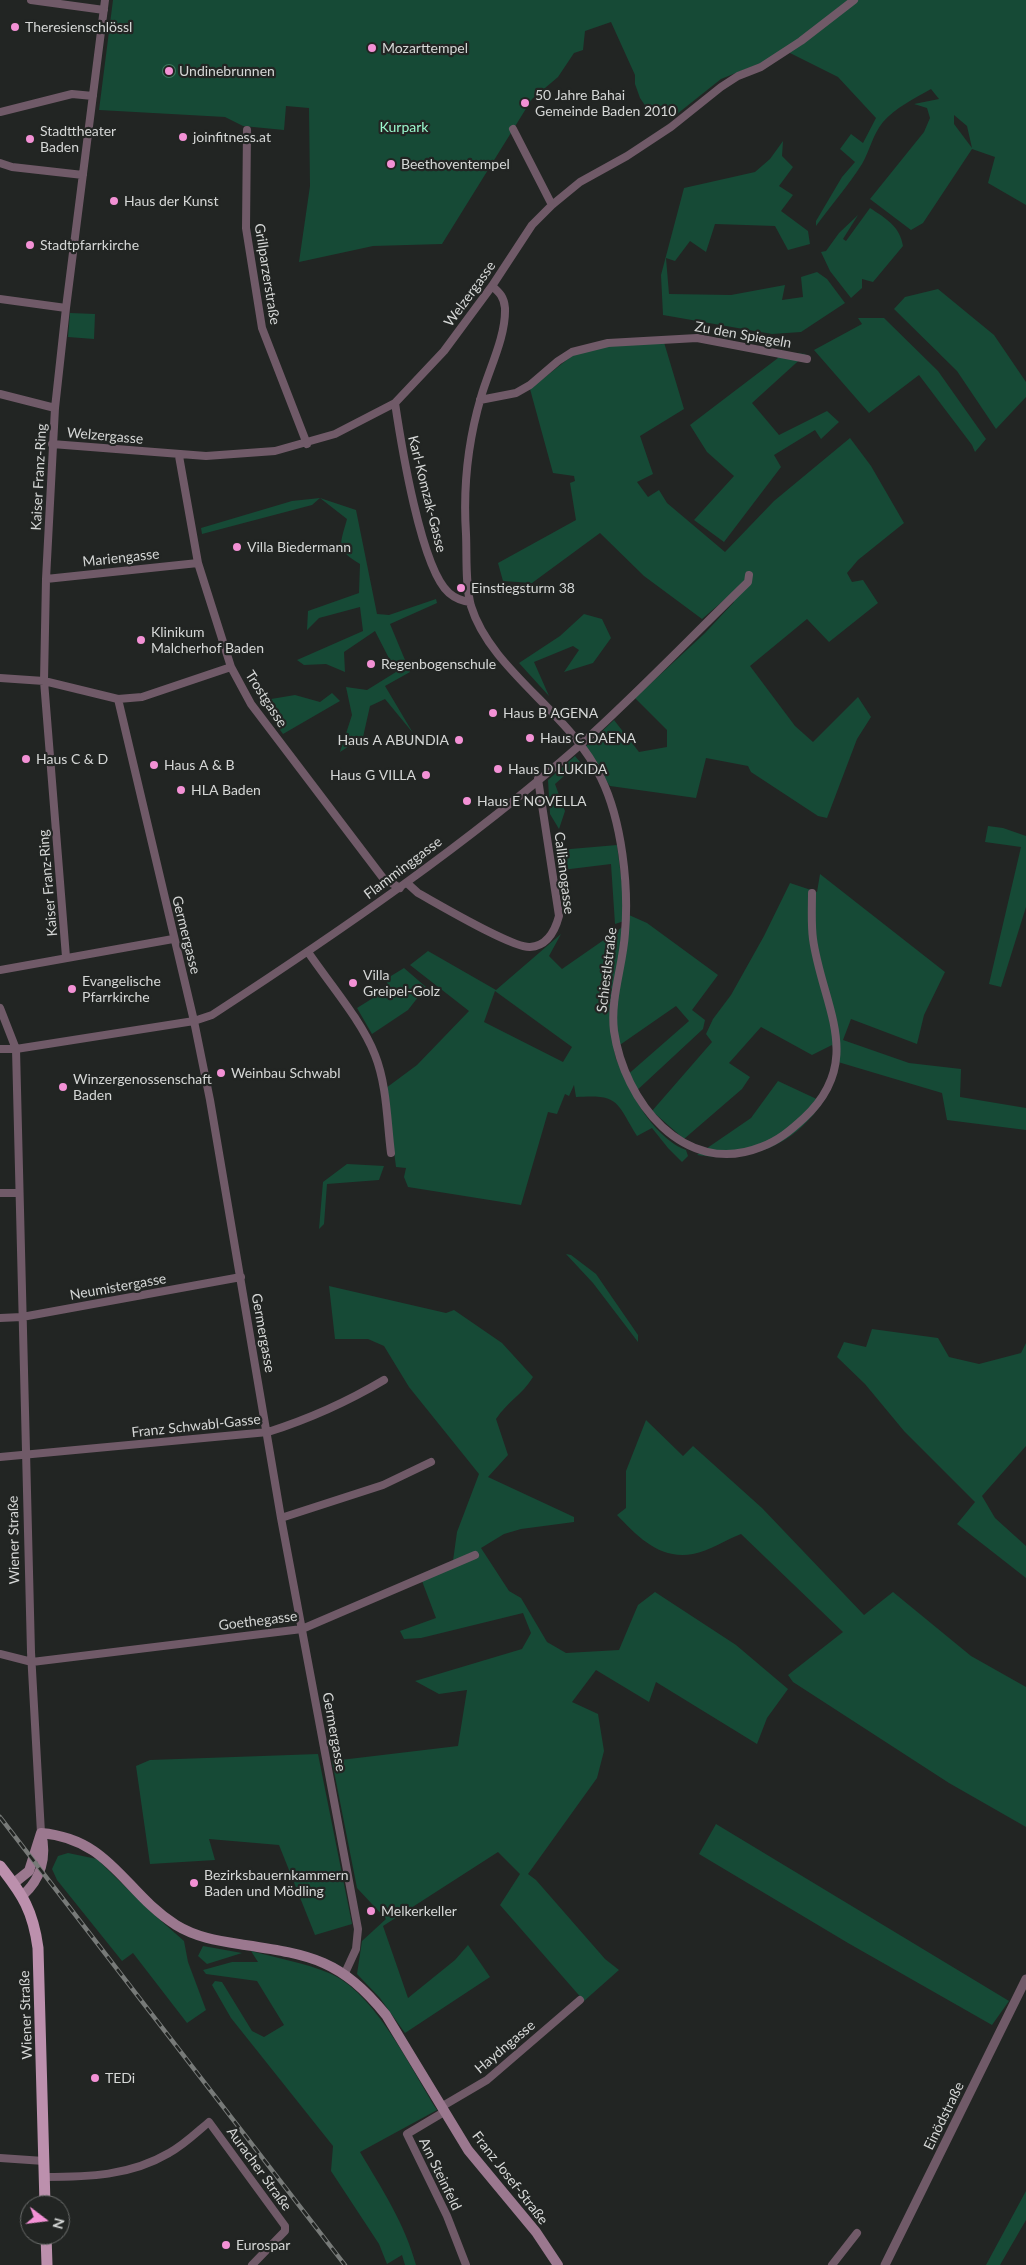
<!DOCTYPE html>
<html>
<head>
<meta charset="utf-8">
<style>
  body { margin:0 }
  #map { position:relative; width:1026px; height:2265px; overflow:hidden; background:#222523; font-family:Lato,sans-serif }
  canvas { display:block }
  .north { position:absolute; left:20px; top:2195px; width:50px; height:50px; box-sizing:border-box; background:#222523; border:1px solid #6a6c6b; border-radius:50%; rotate:105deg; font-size:14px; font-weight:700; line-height:20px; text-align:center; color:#d5d7d6 }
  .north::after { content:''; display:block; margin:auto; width:18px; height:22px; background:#f391d5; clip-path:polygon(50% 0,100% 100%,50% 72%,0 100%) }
</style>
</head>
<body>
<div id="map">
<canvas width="1026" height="2265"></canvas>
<div class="north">N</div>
</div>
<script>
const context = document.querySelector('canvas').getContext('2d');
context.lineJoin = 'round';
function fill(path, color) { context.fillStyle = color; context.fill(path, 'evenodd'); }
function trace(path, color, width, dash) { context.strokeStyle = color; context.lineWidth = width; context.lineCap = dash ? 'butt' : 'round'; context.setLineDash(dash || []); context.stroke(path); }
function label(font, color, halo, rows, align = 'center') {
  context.font = font + ' Lato,sans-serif'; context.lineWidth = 4.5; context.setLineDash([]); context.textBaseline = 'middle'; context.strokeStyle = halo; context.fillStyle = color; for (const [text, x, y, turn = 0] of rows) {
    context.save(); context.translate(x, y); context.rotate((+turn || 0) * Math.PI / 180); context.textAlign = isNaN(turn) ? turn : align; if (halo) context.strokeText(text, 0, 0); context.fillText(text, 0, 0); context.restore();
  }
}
const green = new Path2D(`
  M113,0H1026V205L988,183L995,157L972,149L923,223L911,230L870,199L924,132L930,118L927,108L914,104L939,99L931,89C915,98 895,108 883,122C873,134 870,150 862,164C849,185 831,205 816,226V221L842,177L855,162L840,149L851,134L863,143L876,118L838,77L788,52L721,79L672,118L651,114L640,98L635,84V75L611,22L585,31L583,50L574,53L558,77L532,99L442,244L373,246L299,262L310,186L309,108L286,106L284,130L243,126L225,117L99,110ZM954,115L967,126L972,148L954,124Z
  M783,141L782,156L793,167L779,186L793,195L781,211L808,231L810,244L788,250L775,226L715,224L706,252L690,241L675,261L666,258L669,294L731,295L785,285L782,300L803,297L801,277L817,272L827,279L845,303L801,332L772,334L663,315L661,275L684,188L755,172L770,159Z
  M870,208C885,218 900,226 903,246L873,282L862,279V288L851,298L830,271L821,252L826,251L839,233L858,215L843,239L846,241Z
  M938,289L994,335L1026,382V397L996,429L957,371L894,309L905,297Z
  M70,313L95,314L94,339L68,337Z
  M858,318H884L938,371L986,439L975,452L972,445L919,375L869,413L814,350L862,324Z
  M663,339L684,409L640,436L653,474L637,482L648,497L659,490L667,503L725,552L774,501L850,438L871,466L904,523L858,560L847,573L852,582L863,580L878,603L829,642L807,619L750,666L795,726L813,742L858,697L871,717L857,739L827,818L818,816L751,772L748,766L706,758L696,798L610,786L584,748L614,720L639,752L667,747V730L635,698L705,633L734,602L730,595L702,619L644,576L600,533L532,583L503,581L498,563L576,520L570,483L575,481L574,476L553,473L530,389L573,355L610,345Z
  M773,351L806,354L752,403L779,435L827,411L839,422L821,439L815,430L774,455L781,467L724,542L694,520L734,476L707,452L690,425L778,358Z
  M320,498L312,505L202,534L201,528L292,501L320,498L356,510L377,614L389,615L436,599L437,603L390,624L410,672L385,686L413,733L385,699L370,706L363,737L340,752L352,715L346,687L367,690L396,672L375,631L344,652L345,672L326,664L304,665L297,660L363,631L360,607L319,618L307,630L308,611L359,593L360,564C335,549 340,545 347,519Z
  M584,614L602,619L611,638L593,663L564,672L579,650L573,646L534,662L549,696L519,663L560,636Z
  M332,693L340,701L283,734L259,701L295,695L320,702Z
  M575,756L580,762L555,784L565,811L559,829L550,814L548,780Z
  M988,826L1003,828L1026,836V907L1001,987L989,984L1021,847L985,842Z
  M617,845L622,884L624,921L615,924L611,864L562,870L559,850Z
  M820,874L945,972L924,1015L917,1044L851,1019L843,1040L909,1063L961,1069L960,1097L1026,1108V1130L947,1120L942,1093L838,1062L832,1045L812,1055L761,1027L729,1063L750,1077L742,1089L684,1139L652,1111L712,1042L706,1034L713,1019L731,995L764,936L790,883L817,892Z
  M629,915L647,923L718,975L692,1010L705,1020L703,1029L633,1094C643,1115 664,1142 686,1150L688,1156L682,1162L668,1148L652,1128L637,1136C616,1102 620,1094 576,1097L574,1085L569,1096L565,1094L557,1114L548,1112L521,1205L408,1187L404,1177L406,1168L396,1167L386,1088L417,1065L469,1011L410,965L428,951L496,990L561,934L549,956L562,969L621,928ZM495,991L572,1047L563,1062L484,1022ZM676,1006L689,1021L625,1077L616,1059L614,1049Z
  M404,968L426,987L408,1010L372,1034L357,1008L389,988L386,979Z
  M778,1081L823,1102C792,1147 750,1163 697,1155L751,1118Z
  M347,1164L384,1166L379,1180L327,1184L324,1224L319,1229L323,1182Z
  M566,1254L571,1255L596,1274L638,1335V1342L593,1283Z
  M329,1286L446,1313L454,1310L502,1343L533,1377C522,1395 508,1401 496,1419L508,1455L488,1477L574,1517V1522L521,1529L504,1534L481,1548L509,1591L521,1598L547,1642L566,1653L619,1650L638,1605L655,1592L736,1645L788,1689L767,1718L757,1744L656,1682L649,1702L596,1670L572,1702L598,1714L604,1751L597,1778L528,1874L536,1880L605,1959L619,1970L584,2001L500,1905L520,1874L498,1852L383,1926L408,1998L455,1960L468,1945L490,1977L405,2033L380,1998L357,1974L362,1941L386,1919L357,1888L332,1761L458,1746L467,1690L439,1694L415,1681L522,1649L531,1633L523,1613L421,1638L404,1639L400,1631L436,1618L422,1581L452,1568L457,1532L479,1474L409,1387L384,1346L368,1339H335Z
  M872,1329L938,1338L949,1357L979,1364L1021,1353L1026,1343V1446L982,1496L995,1518L1026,1546V1578L957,1524L975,1502L904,1431L865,1384L837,1357L844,1342L866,1347Z
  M646,1420L683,1456L693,1446L762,1508L864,1615L893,1592L971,1656L1026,1687V1827L949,1783L793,1682L788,1675L843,1632L741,1534C725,1540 709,1551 693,1554C660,1560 638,1537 617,1515L626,1508V1471Z
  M318,1754L352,1924L315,1935L279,1845L209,1839L215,1860L150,1864L136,1766L150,1760Z
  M716,1824L1009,2001L992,2025L848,1943L699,1854Z
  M68,1853L97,1859L151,1912L184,1941L188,1962L206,2010L187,2023L133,1953L122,1961L57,1880L52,1869L58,1856Z
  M203,1946L242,1953L207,1964L198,1956Z
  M251,1951C277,1958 305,1963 329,1973C375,1992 411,2069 437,2110L360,2152C382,2189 405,2224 416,2265H405L402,2255L387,2264L379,2244L331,2171L333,2146L231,2018L212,1985L215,1981L222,1982L252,2031L264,2037L284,2025L257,1981L206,1974L203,1970L232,1962H258Z
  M1026,2191V2220L1000,2265H986Z`);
const water = new Path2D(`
  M162 71a7 7 0 1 1 14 0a7 7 0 1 1-14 0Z`);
const minor = new Path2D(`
  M31,0L104,10
  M0,112L72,94L93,96
  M513,129L552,205
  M247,130L246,228L262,328L307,444
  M0,163L12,167L83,175
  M492,286C500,293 504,297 505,308C506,337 489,369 481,397C468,441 463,488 466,534C467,556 465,584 471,606C491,671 571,713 601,778C622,821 629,886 625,933C623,966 610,998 614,1031C624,1101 684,1178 761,1147C778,1141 791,1130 804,1118C866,1060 822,1005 813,939C811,924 812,908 812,893
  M0,299L66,308
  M0,394L55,408
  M480,400L516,393L530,385L558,361L572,352L608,343L697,338L807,359
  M395,403C401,443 421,569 449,593C456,599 462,601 470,602
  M52,444L206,456L275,451L335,434L395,403L444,351L492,286L532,225L552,205L580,182L627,156L671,127L721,87L738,76L761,67L801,41L854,0
  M179,456L198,563L231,667L251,704L383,878L400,888
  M46,579L198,563
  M0,678L44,681L118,699L142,697L231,667
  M118,699L194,1021L210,1100L281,1518L358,1929L356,1949L345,1973
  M407,883L418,893C438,904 512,948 530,947C547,946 555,931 559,916L538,779
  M308,952C329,983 362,1021 375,1055C387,1085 387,1122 391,1153
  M66,957L44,681L46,579L55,408L66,308L105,0
  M0,970L173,939
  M0,1008L16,1049L31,1652L41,1833
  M0,1049H16L194,1021L212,1015C339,932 466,845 580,745C638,693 692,636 748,582L749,575
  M0,1193H19
  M0,1318L22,1317L241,1277
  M0,1457L268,1432C309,1419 347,1402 384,1380
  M281,1518L383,1485L431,1462
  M0,1654L32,1662L302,1629L475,1555
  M441,2107L487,2080L580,2000
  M444,2112L407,2134L447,2216L466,2265
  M0,2158L44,2161
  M44,2177C88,2177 130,2176 169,2153C184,2145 197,2132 209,2122L285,2226V2231L252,2265
  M832,2265L857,2233`);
const tertiary = new Path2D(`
  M885,2265L1026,1979`);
const secondary = new Path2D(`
  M41,1833C111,1839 124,1892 176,1925C197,1938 220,1941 245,1945C312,1955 341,1960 386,2015L468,2150L536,2232L558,2265
  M14,1883L29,1871L41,1833
  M23,1895C41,1879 47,1857 41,1833`);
const primary = new Path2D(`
  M0,1866C23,1895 33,1911 38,1948L45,2205
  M46,2235L47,2265`);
const rail = new Path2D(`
  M0,1817L345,2265`);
const markers = [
  [15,27,5,"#f391d5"],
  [372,48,5,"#f391d5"],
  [169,71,5,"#f391d5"],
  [525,103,5,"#f391d5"],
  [183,137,5,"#f391d5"],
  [30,139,5,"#f391d5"],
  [391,164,5,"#f391d5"],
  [114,201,5,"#f391d5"],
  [30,245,5,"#f391d5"],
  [237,547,5,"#f391d5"],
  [461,588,5,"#f391d5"],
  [141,640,5,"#f391d5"],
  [371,664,5,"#f391d5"],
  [493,713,5,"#f391d5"],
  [530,738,5,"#f391d5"],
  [459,740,5,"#f391d5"],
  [26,759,5,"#f391d5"],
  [154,765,5,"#f391d5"],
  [498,769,5,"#f391d5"],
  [426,775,5,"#f391d5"],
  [181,790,5,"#f391d5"],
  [467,801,5,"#f391d5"],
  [353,983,5,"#f391d5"],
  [72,989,5,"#f391d5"],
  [221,1073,5,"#f391d5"],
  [63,1087,5,"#f391d5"],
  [194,1883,5,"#f391d5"],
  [371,1911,5,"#f391d5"],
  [95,2078,5,"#f391d5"],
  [226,2245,5,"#f391d5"]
];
const poiNames = [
  ["Theresienschlössl",25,27],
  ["Mozarttempel",382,48],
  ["Undinebrunnen",179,71],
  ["50 Jahre Bahai",535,95],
  ["Gemeinde Baden 2010",535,111],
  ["Stadttheater",40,131],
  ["Baden",40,147],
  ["joinfitness.at",193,137],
  ["Beethoventempel",401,164],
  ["Haus der Kunst",124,201],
  ["Stadtpfarrkirche",40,245],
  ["Villa Biedermann",247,547],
  ["Einstiegsturm 38",471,588],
  ["Klinikum",151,632],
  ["Malcherhof Baden",151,648],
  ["Regenbogenschule",381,664],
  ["Haus B AGENA",503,713],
  ["Haus C DAENA",540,738],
  ["Haus A ABUNDIA",449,740,"right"],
  ["Haus C & D",36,759],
  ["Haus A & B",164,765],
  ["Haus D LUKIDA",508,769],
  ["Haus G VILLA",416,775,"right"],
  ["HLA Baden",191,790],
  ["Haus E NOVELLA",477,801],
  ["Villa",363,975],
  ["Greipel-Golz",363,991],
  ["Evangelische",82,981],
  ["Pfarrkirche",82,997],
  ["Weinbau Schwabl",231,1073],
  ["Winzergenossenschaft",73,1079],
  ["Baden",73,1095],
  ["Bezirksbauernkammern",204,1875],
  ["Baden und Mödling",204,1891],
  ["Melkerkeller",381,1911],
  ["TEDi",105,2078],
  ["Eurospar",236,2245]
];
const parkNames = [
  ["Kurpark",404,127]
];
const streetNames = [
  ["Grillparzerstraße",267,274,81],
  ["Welzergasse",470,294,-54],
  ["Zu den Spiegeln",743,335,10],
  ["Welzergasse",105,436,5],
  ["Kaiser Franz-Ring",39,477,-87],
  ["Karl-Komzak-Gasse",427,494,76],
  ["Mariengasse",121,558,-6],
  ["Trostgasse",266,699,57],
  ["Flamminggasse",403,868,-37],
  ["Callianogasse",564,873,83],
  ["Kaiser Franz-Ring",48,883,-95],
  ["Germergasse",186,935,76],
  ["Schiestlstraße",607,970,-83],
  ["Neumistergasse",118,1287,-10],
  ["Germergasse",263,1333,80],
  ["Franz Schwabl-Gasse",196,1426,-6],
  ["Wiener Straße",14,1540,-91],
  ["Goethegasse",258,1621,-7],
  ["Germergasse",334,1732,80],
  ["Wiener Straße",26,2015,-92],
  ["Haydngasse",505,2047,-40],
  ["Einödstraße",944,2116,-64],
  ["Auracher Straße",259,2169,54],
  ["Am Steinfeld",440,2174,64],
  ["Franz Josef-Straße",510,2178,52]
];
fill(green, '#164a36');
fill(water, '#3a795e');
trace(minor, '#705a68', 8);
trace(tertiary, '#705a68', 9);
trace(secondary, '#9b788f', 10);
trace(primary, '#bc90ad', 11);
trace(rail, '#777a78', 4.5);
trace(rail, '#222523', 2.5, [8]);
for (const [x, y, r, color] of markers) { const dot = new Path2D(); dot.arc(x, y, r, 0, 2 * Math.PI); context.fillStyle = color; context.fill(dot); trace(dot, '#222523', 2); }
label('14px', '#d5d7d6', '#222523', poiNames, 'left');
label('14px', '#9bf9ce', '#222523', parkNames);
label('14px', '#d5d7d6', '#222523', streetNames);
</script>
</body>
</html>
